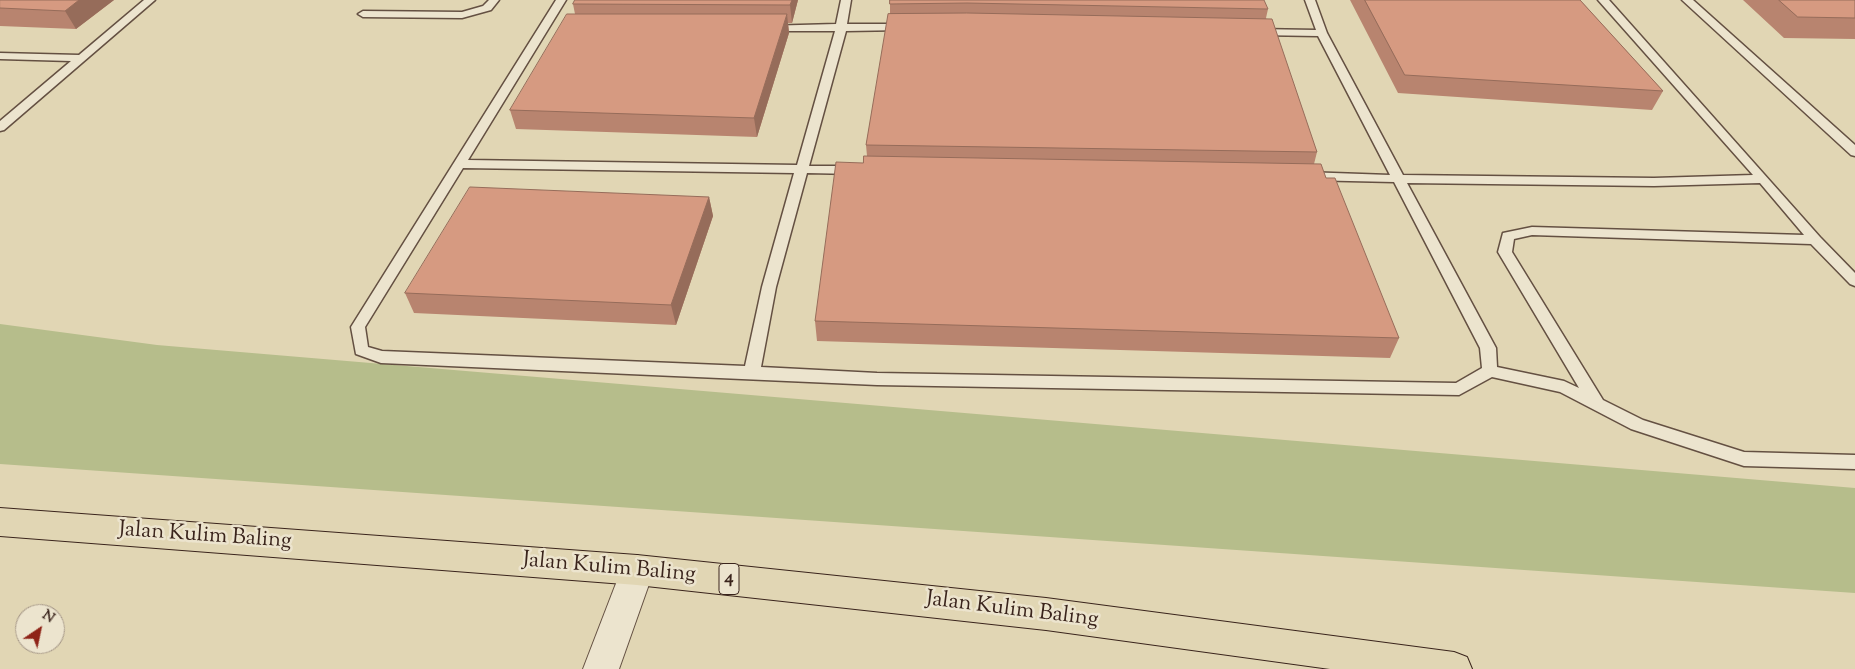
<!DOCTYPE html>
<html>
<head>
<meta charset="utf-8">
<style>
  body { margin:0 }
  #map { position:relative; width:1855px; height:669px; overflow:hidden; background:#e1d6b4; font-family:"Sorts Mill Goudy",serif }
  canvas { display:block }
  .north { position:absolute; left:15px; top:604px; width:50px; height:50px; box-sizing:border-box; background:#ece4ce; border:1px solid #a59787; border-radius:50%; rotate:34deg; font-size:14px; font-weight:700; line-height:20px; text-align:center; color:#3a241c }
  .north::after { content:''; display:block; margin:auto; width:18px; height:22px; background:#8f2418; clip-path:polygon(50% 0,100% 100%,50% 72%,0 100%) }
</style>
</head>
<body>
<div id="map">
<canvas width="1855" height="669"></canvas>
<div class="north">N</div>
</div>
<script>
const context = document.querySelector('canvas').getContext('2d');
context.lineJoin = 'round';
function fill(path, color) { context.fillStyle = color; context.fill(path, 'evenodd'); }
function trace(path, color, width, dash) { context.strokeStyle = color; context.lineWidth = width; context.lineCap = dash ? 'butt' : 'round'; context.setLineDash(dash || []); context.stroke(path); }
function label(font, color, halo, rows, align = 'center') {
  context.font = font + ' "Sorts Mill Goudy",serif'; context.lineWidth = 5; context.setLineDash([]); context.textBaseline = 'middle'; context.strokeStyle = halo; context.fillStyle = color; for (const [text, x, y, turn = 0] of rows) {
    context.save(); context.translate(x, y); context.rotate((+turn || 0) * Math.PI / 180); context.textAlign = isNaN(turn) ? turn : align; if (halo) context.strokeText(text, 0, 0); context.fillText(text, 0, 0); context.restore();
  }
}
const green = new Path2D(`
  M0,324L157,345L1855,488V593L0,464Z`);
const lane = new Path2D(`
  M144,0H155L4,130L0,131V121L71,61L0,59V53L79,55Z
  M489,0H499L491,10L462,18L363,17L358,14L363,11L462,12L483,6Z
  M556,0H566L468,160L797,165L835,31H768L763,28L764,26L836,24L841,0H851L847,24H905L910,27L905,30L846,31L809,166H855L861,170L855,174L807,173L776,287L761,367L877,373L1456,383L1482,368L1480,348L1394,182L1305,180L1299,176L1305,172L1390,175L1318,36L1256,35L1251,32L1256,29L1316,30L1305,0H1315L1327,33L1403,175L1654,178L1753,175L1598,0H1609L1820,237L1855,273V286L1850,284L1811,244L1532,235L1514,239L1512,252L1603,400L1643,420L1744,452L1855,455V469L1744,466L1631,429L1560,392L1492,377L1459,395L877,385L381,363L356,354L351,327ZM463,168L794,173L762,287L745,366L382,351L368,347L365,327ZM1407,183L1654,186L1760,183L1804,235L1532,227L1503,233L1498,252L1579,388L1564,381L1497,367L1496,348Z
  M1682,0H1693L1855,145V156L1851,155Z`);
const street = new Path2D(`
  M637,555L649,560L654,570L619,669H583L625,560Z`);
const primary = new Path2D(`
  M0,508L637,555L1046,598L1454,652L1467,657L1472,669H1330L1046,630L637,585L0,536Z`);
const wall = new Path2D(`
  M0,0H114L76,29L0,26Z
  M575,0H798L792,23H788L789,33L757,137L516,129L510,110L575,14L573,4Z
  M890,0L1268,9L1266,18L1317,152L1314,164L1326,178L1399,338L1390,358L817,341L815,321L863,163L867,156L866,145L890,14Z
  M1350,0H1580L1663,91L1652,110L1398,93Z
  M1743,0H1855V39L1784,38Z
  M709,197L713,216L676,325L414,313L405,293Z`);
const shadedWall = new Path2D(`
  M79,0H114L76,29L65,11Z
  M792,0H798L792,23L790,5Z
  M787,14L789,33L757,137L754,118Z
  M709,197L713,216L676,325L671,305Z`);
const building = new Path2D(`
  M0,0H79L65,11L0,8Z
  M575,0H792L790,5L573,4Z
  M890,0H1264L1268,9L967,3L890,4Z
  M1365,0H1580L1663,91L1405,75Z
  M1779,0H1855V18L1798,17Z
  M967,13L1272,19L1317,152L866,145L888,14Z
  M567,14H787L754,118L510,110Z
  M864,156L1321,164L1326,178H1335L1399,338L815,321L836,162L863,163Z
  M470,187L709,197L671,305L405,293Z`);
const shields = [
  [729,579,20]
];
const shieldNames = [
  ["4",729,579]
];
const nearStreetnames = [
  ["Jalan Kulim Baling",205,537,4],
  ["Jalan Kulim Baling",609,569,5],
  ["Jalan Kulim Baling",1012,611,7]
];
fill(green, '#b6bd8b');
trace(lane, '#645042', 3);
trace(street, '#645042', 2);
trace(primary, '#3a241c', 2);
fill(lane, '#ece4ce');
fill(street, '#ece4ce');
fill(primary, '#e1d6b4');
fill(wall, '#b8846f');
fill(shadedWall, '#966c5a');
fill(building, '#d69a81');
trace(building, '#966c5a', 1);
for (const [x, y, w] of shields) { const box = new Path2D(); box.roundRect(x - w / 2, y - 15.5, w, 31, 4); context.fillStyle = '#ece4ce'; context.fill(box); trace(box, '#3a241c', 1); }
label('bold 18px', '#3a241c', null, shieldNames);
label('22px', '#3a241c', '#ece4ce', nearStreetnames);
</script>
</body>
</html>
